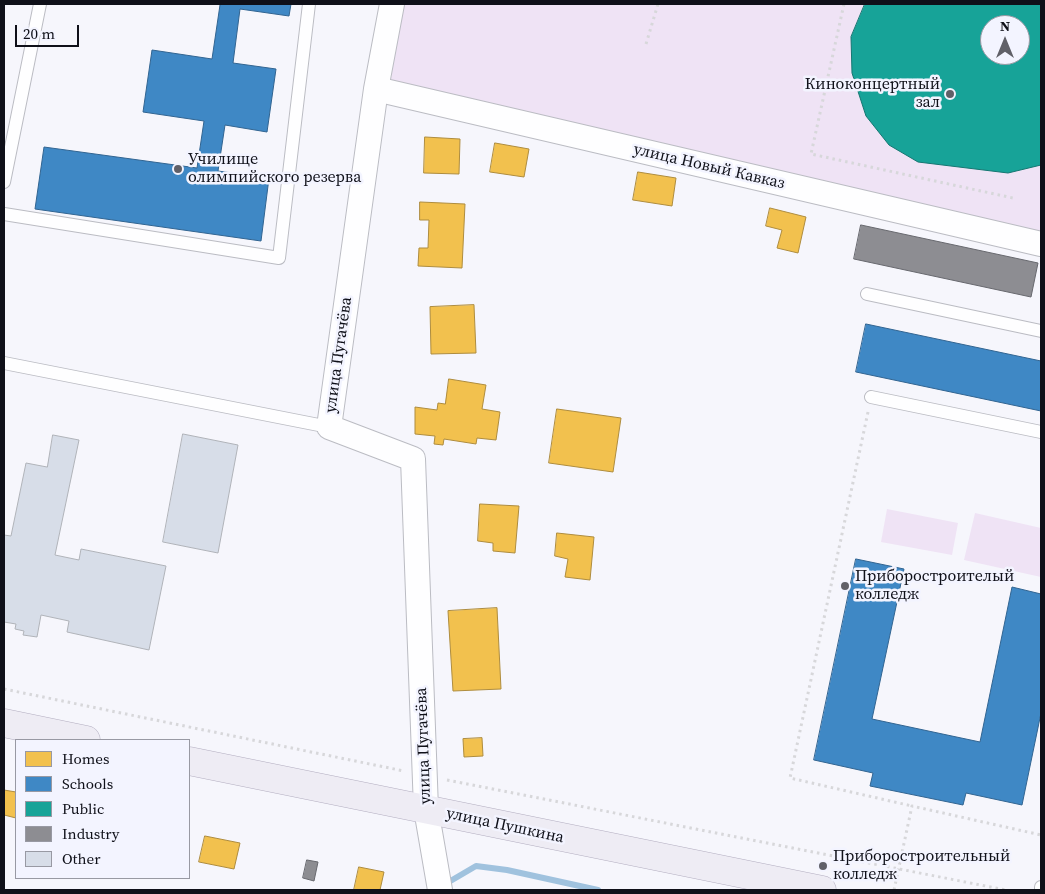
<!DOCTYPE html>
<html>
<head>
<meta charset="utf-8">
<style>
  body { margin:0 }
  #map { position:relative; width:1045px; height:894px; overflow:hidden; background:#f6f6fc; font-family:"Source Serif 4",serif }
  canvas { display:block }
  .frame { position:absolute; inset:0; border:5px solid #0f1019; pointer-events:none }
  .legend { position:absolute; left:15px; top:739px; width:175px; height:140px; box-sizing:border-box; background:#f3f4ff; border:1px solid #9899a3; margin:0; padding:6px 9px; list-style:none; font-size:15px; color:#0f1019 }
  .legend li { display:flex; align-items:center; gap:10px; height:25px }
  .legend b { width:25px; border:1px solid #9899a3 }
  .north { position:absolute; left:980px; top:15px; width:50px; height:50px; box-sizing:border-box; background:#f3f4ff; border:1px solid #9899a3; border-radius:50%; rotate:0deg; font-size:14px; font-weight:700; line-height:20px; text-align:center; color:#0f1019 }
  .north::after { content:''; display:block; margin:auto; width:18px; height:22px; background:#606068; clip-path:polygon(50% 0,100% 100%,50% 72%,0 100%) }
  .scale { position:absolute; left:15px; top:25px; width:64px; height:22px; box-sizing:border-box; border:2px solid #0f1019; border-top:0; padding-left:6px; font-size:15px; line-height:18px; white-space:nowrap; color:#0f1019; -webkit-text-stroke:4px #f3f4ff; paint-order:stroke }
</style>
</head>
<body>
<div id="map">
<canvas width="1045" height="894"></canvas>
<div class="frame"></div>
<ul class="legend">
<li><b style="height:14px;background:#f2c14e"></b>Homes</li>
<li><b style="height:14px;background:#3f88c5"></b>Schools</li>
<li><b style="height:14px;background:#17a398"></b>Public</li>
<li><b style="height:14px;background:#8d8d92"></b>Industry</li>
<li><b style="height:14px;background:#d7dde8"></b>Other</li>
</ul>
<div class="north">N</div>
<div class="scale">20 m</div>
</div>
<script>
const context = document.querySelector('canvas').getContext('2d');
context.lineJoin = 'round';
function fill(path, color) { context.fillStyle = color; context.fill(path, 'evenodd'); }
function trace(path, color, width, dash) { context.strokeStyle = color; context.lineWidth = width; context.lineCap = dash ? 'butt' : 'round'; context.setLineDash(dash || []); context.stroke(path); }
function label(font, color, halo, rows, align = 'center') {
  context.font = font + ' "Source Serif 4",serif'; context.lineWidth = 5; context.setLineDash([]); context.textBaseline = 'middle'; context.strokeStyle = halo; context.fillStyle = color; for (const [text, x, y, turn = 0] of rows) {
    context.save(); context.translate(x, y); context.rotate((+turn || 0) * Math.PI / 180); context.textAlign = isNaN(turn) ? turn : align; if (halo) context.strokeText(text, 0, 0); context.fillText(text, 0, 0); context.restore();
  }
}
const green = new Path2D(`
  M403,4H1041V240L390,85ZM990,25H1020V55H990Z
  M887,509L958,523L952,555L881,542Z
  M975,513L1041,528V577L964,560Z`);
const homes = new Path2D(`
  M425,137L460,139L459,174L424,173Z
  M495,143L529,149L524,177L490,172Z
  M638,172L676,178L672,206L633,200Z
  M420,202L465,204L462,268L418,266L419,248H428L429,220H420Z
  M770,208L806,217L798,253L777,248L782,230L766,226Z
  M474,305L476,353L431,354L430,307Z
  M449,379L486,385L482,409L500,412L496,440L477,438L476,444L444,439L443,445L434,444L435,436L415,434V407L437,410L438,403L445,404Z
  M557,409L621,418L613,472L549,463Z
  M480,504L519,506L515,553L493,551V543L478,541Z
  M557,533L594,537L590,580L565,577L568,559L555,556Z
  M497,608L501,689L453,691L448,611Z
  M482,738L483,756L464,757L463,739Z
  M4,790L16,792V818L4,815Z
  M205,836L240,843L234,869L199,862Z
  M359,867L384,872L380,890H354Z`);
const schools = new Path2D(`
  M213,4H291L289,16L240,9L233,63L276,69L267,132L225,125L218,171L269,178L261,241L35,209L44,147L197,168L204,121L143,112L152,50L212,59L220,5Z
  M866,324L1041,361V411L856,372Z
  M856,559L904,569L872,719L980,742L1012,587L1041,594V713L1022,805L966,793L963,805L870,786L873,773L814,760Z`);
const public = new Path2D(`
  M865,4H1041V165L1008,173L918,162L889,145L866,116L852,73L851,37ZM990,25H1020V55H990Z`);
const industry = new Path2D(`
  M861,225L1038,263L1031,297L854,259Z
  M307,860L318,862L314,881L303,878Z`);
const stream = new Path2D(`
  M447,883L476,866L507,870L598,890`);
const building = new Path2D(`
  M183,434L238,445L218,553L163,542Z
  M53,435L79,440L55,555L79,560L81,549L166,566L149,650L67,632L69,621L41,615L37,637L23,635L24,631L15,629L16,624L4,622V535L11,536L26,463L47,467Z`);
const path = new Path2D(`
  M844,4L811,154L1013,198
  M646,44L658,4
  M868,412L790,778L912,806
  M4,689L404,771
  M447,780L1006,890
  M894,890L912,806L1041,835`);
const lane = new Path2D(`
  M4,182L40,4
  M4,214L279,258L309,4
  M867,294L1041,331
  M4,363L329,427
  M871,397L1041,432
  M1041,890V887`);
const street = new Path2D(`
  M392,4L376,89L329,427L413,459L426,809L440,890
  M376,89L1041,244`);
const primary = new Path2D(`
  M4,723L86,740
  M189,761L822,890`);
const markers = [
  [950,94,5,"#606068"],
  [178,169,5,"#606068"],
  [845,586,5,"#606068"],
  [823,866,5,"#606068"]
];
const poiNames = [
  ["Киноконцертный",940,85,"right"],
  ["зал",940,103,"right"],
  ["Училище",188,160],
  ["олимпийского резерва",188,178],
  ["Приборостроителый",855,577],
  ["колледж",855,595],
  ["Приборостроительный",833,857],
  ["колледж",833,875]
];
const streetNames = [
  ["улица Новый Кавказ",709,167,13],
  ["улица Пугачёва",339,355,-82],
  ["улица Пугачёва",424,746,-92],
  ["улица Пушкина",505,826,12]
];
fill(green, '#efe3f5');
fill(homes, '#f2c14e');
trace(homes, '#ae8c3e', 1);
fill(schools, '#3f88c5');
trace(schools, '#316491', 1);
fill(public, '#17a398');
trace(public, '#157772', 1);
fill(industry, '#8d8d92');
trace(industry, '#67686e', 1);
trace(stream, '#a0c2de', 6);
fill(building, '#d7dde8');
trace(building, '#b0b3b9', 1);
trace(lane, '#bbbcc3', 14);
trace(street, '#bbbcc3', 26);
trace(primary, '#b3aec0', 29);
trace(path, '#d7d7da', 3, [2.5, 4]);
trace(lane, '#fefeff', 12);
trace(street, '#fefeff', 24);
trace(primary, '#eeecf4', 28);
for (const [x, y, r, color] of markers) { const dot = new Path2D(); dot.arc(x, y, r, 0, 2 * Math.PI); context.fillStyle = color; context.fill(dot); trace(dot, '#f3f4ff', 2); }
label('16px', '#0f1019', '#f3f4ff', poiNames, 'left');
label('16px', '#0f1019', '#f3f4ff', streetNames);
</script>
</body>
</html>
